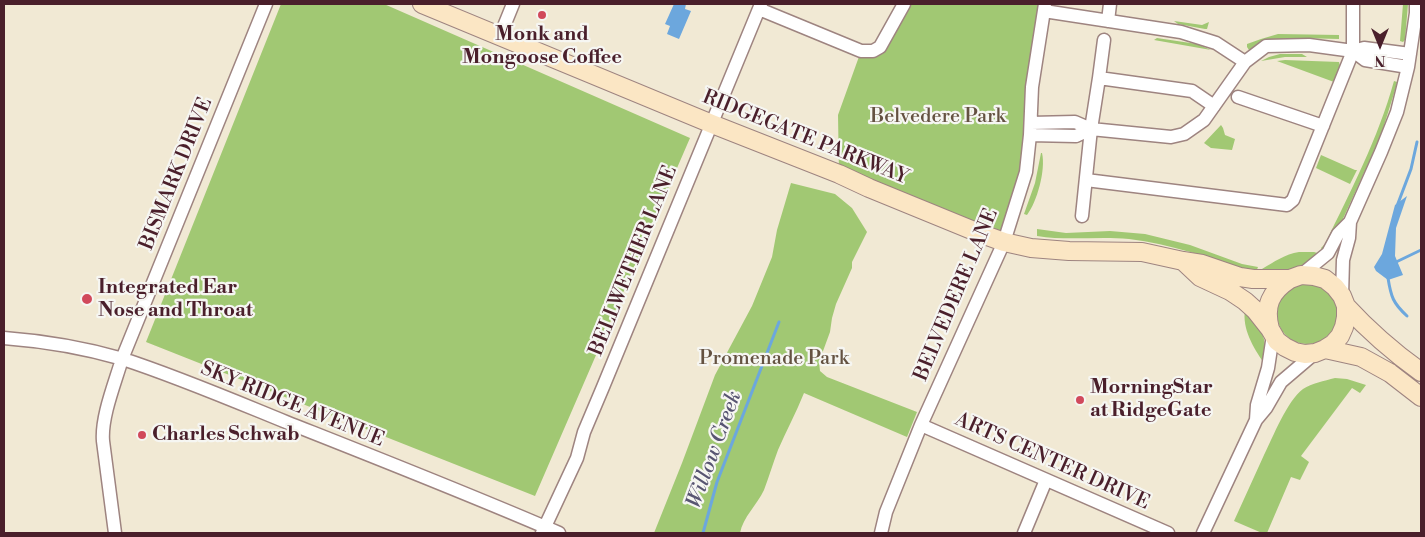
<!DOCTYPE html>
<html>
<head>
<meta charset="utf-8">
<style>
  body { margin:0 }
  #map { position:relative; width:1425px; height:537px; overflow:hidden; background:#f1e9d4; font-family:"Libre Bodoni",serif }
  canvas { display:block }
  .frame { position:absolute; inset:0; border:5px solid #4a1f2b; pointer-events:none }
  .north { position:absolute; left:1355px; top:20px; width:50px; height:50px; -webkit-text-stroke:4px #f6f6f2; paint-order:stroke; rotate:180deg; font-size:14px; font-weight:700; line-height:20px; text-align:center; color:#4a1f2b }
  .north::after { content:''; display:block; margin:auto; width:18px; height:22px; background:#4a1f2b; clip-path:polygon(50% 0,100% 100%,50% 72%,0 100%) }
</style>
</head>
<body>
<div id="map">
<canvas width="1425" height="537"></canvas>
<div class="frame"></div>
<div class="north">N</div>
</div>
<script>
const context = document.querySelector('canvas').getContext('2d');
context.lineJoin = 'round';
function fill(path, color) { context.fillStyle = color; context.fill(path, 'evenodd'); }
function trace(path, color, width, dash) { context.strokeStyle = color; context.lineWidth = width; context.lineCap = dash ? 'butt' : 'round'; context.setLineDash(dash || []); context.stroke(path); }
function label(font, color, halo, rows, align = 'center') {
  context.font = font + ' "Libre Bodoni",serif'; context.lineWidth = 4.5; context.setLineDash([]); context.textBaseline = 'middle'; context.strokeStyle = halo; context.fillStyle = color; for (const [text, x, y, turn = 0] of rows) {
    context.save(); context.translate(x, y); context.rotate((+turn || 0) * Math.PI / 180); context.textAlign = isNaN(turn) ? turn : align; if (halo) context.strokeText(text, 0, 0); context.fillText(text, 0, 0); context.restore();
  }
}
const green = new Path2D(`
  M281,4H384L690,138L535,496L146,342Z
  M904,4H1045L1030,135L1004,242L839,174L838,115L861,51H873Z
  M1403,4H1408L1405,40L1403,42L1400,41Z
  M1174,21L1202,25L1209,22L1207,29H1205L1178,24Z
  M1278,34L1339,35V39C1308,39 1276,33 1249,50L1247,47V44L1261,39Z
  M1157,38L1197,44L1211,50L1154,40Z
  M1280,54H1302L1307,57H1285L1261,61L1269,57Z
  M1285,60L1339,62L1340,66L1334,82L1277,61Z
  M1394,81L1397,82L1396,87L1381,135L1369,162L1336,234L1322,250L1321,248L1325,244C1351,190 1378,139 1394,81Z
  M1221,125L1223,128L1225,135L1235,139L1232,150L1211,148L1204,143Z
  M1041,153H1042C1046,170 1037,202 1027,215L1024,214L1035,183Z
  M1321,155L1355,170H1357L1350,184L1316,168Z
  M791,183L835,194L852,208L867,232L852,262V268L836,304L832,318L830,332L819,362L820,371L827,377L917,412L907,437L804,393C796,413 786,431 778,450C773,463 769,477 764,490C757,505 743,517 740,533H654L682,463L715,375L752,306L772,257L777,230Z
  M1037,229L1066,233L1110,231L1145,234L1190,245L1242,264L1258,267L1256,272L1249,271C1210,258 1171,244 1129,239C1098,236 1068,241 1037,236Z
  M1299,252H1314L1321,254C1300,269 1287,271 1261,271L1262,269C1274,262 1285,254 1299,252Z
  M1277 314a30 30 0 1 1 60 0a30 30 0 1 1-60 0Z
  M1245,309C1261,331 1268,334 1264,363C1253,347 1242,329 1245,309Z
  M1335,378L1347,379L1366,385L1360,393L1352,388L1301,456L1309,462L1300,480L1291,477L1267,533H1262L1234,521C1244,499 1254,477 1264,455C1273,437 1287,401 1303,389C1312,383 1324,381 1335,378Z`);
const water = new Path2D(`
  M674,4H686L685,9L691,11L679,39L667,34L670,26L665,24Z
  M1407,196L1396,228L1395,256L1403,275L1388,280L1376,271L1374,267L1382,254L1395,205Z`);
const stream = new Path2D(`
  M1397,206L1411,169L1417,142
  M1394,263L1421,250
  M1388,278C1391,297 1393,303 1407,316
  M703,533L717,482L779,322`);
const street = new Path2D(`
  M759,9L861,51H873L880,47L904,4
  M1044,11L1181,32L1216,43L1245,62
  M1108,21L1110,4
  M500,36L513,4
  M1104,40L1099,78L1192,91L1214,106
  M1353,51L1365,60L1408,67
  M1238,97L1323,126
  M1031,123L1075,122L1091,129L1171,137L1184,134L1204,120L1245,62L1266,46L1309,45L1353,51L1364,48L1410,54
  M1030,135L1076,136L1091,129
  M1086,180L1287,205L1293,200L1353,51V4
  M1082,216L1091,129L1099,78
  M1301,275L1328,253L1338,234L1350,222
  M1342,296L1343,260L1349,238L1350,222L1381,152L1397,112L1408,67L1416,13V4
  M4,338C43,341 85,348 123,359C178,377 232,400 286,422C377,458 469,494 559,533
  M1256,420L1257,405L1268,368L1273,335
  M921,425L1168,533
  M115,533L103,441C101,417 115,383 122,359L266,4
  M542,533L577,458L584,432L603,387L761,4
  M881,533L886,512L921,425L1004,242L1026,172L1030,135L1032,87L1045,4
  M1024,533L1046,480
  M1203,533L1256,420L1266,408L1281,382L1315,353`);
const secondary = new Path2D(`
  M422,4L712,124L839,174L869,188L979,233L1004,242L1031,248L1069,251L1142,252L1183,261L1202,264L1240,277L1253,279H1290L1301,275L1314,276L1325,279L1335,287L1342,296L1346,306V317L1344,327L1340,336L1333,344L1325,349L1315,353L1305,354L1295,352L1285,347L1277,341L1270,329L1255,310L1245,301L1230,291L1200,277L1183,261
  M1346,306C1369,331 1393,352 1421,372
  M1270,329C1264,306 1270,292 1290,279
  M1325,349L1361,357L1390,373L1421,397`);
const markers = [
  [542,15,5,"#d1495b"],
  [87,299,6,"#d1495b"],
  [1080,400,5,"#d1495b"],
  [142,435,5,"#d1495b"]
];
const poiNames = [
  ["Monk and",542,35,"center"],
  ["Mongoose Coffee",542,58,"center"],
  ["Integrated Ear",98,288],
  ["Nose and Throat",98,311],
  ["MorningStar",1090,388],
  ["at RidgeGate",1090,411],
  ["Charles Schwab",152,435]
];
const parkNames = [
  ["Belvedere Park",938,117],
  ["Promenade Park",774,359]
];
const streetNames = [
  ["RIDGEGATE PARKWAY",805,138,22],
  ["BISMARK DRIVE",177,174,-68],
  ["BELLWETHER LANE",634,261,-68],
  ["BELVEDERE LANE",957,295,-67],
  ["SKY RIDGE AVENUE",292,405,22],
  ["ARTS CENTER DRIVE",1052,462,24]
];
const waterNames = [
  ["Willow Creek",715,450,-70]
];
fill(green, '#a1c873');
fill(water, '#6ca7dd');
trace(stream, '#6ca7dd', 3);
trace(street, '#9e8480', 15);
trace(secondary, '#9e8480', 20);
trace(street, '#fff', 12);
trace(secondary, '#fbe6c4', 18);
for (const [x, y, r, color] of markers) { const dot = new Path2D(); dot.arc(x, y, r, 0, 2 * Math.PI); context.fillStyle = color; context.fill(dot); trace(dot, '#f6f6f2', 2); }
label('bold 20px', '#4a1f2b', '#f6f6f2', poiNames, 'left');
label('20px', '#645241', '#f6f6f2', parkNames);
label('20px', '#4a1f2b', '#f6f6f2', streetNames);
label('italic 21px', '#585572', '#f6f6f2', waterNames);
</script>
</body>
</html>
